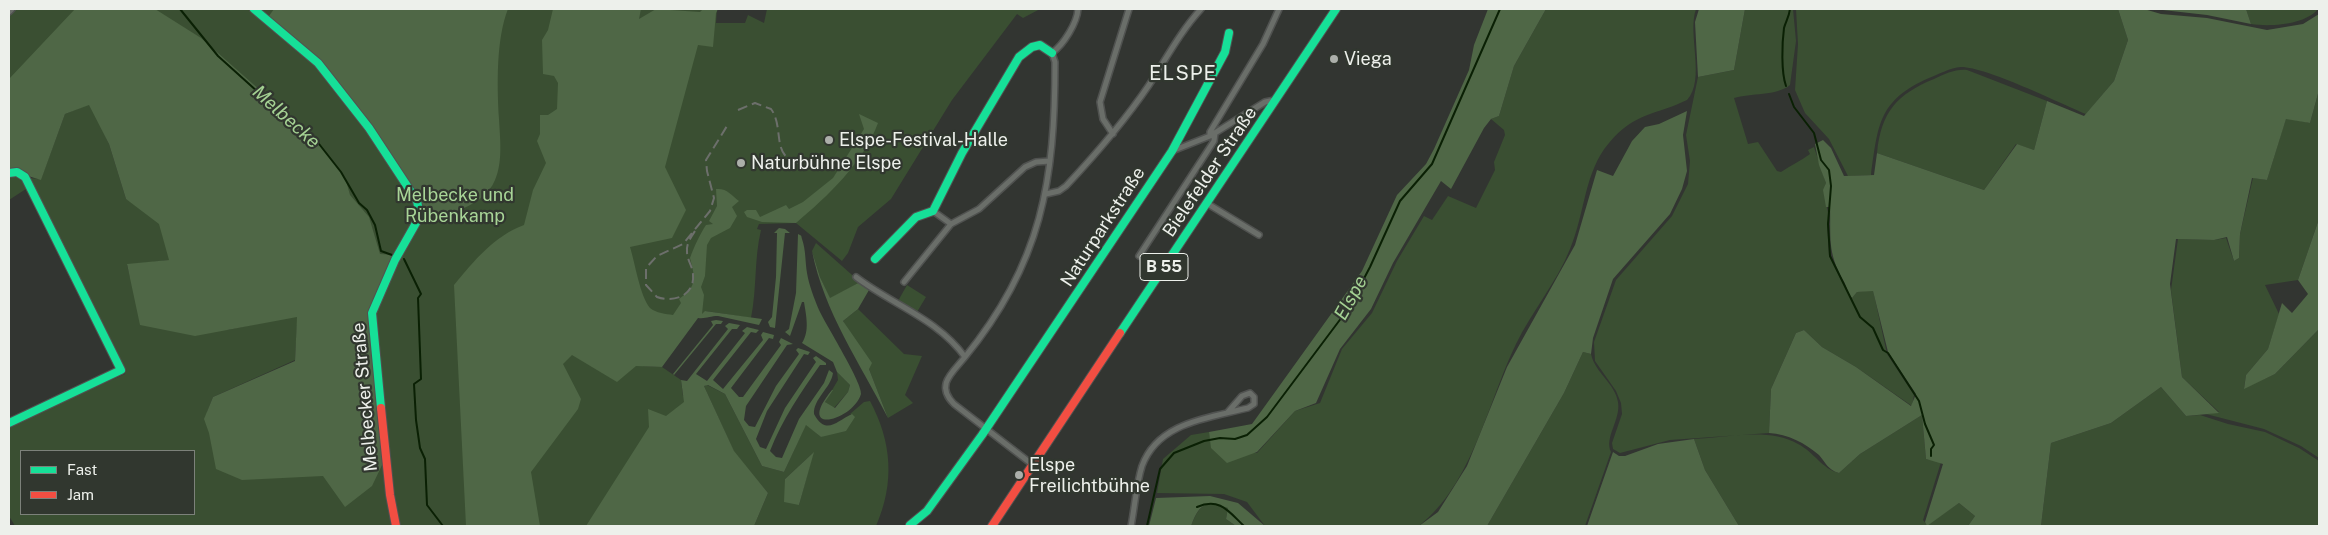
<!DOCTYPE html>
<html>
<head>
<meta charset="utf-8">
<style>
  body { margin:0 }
  #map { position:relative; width:2328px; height:535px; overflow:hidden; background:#323531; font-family:"Public Sans",sans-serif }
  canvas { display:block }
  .frame { position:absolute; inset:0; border:10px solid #edf0eb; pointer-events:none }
  .legend { position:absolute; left:20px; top:450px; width:175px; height:65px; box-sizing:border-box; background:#31372f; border:1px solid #7c817a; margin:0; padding:6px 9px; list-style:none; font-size:15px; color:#edf0eb }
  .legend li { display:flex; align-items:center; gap:10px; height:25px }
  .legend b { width:25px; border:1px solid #7c817a }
</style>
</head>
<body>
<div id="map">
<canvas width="2328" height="535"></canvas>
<div class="frame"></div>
<ul class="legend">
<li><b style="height:6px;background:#16e098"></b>Fast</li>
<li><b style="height:6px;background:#f24e42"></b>Jam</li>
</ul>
</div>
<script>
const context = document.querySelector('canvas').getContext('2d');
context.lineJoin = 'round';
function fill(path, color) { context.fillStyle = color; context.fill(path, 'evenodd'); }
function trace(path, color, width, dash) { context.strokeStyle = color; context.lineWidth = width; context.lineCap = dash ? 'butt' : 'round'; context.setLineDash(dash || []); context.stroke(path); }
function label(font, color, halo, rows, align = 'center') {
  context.font = font + ' "Public Sans",sans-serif'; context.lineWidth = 4.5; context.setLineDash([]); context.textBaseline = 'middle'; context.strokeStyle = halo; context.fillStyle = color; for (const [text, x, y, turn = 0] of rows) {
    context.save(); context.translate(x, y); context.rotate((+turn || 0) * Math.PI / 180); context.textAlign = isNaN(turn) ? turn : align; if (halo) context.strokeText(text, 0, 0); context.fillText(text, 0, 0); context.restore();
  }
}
const green = new Path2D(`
  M9,9H134L136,14L145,9H717L716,23H745L748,15L764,23L767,9H1040L1023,18L1017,14L952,100L891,199L858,227L848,253L842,261L796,223L759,224L757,229L761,230C754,259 757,289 751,318L706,311L703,315L688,316L660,352L642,366L662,367L681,380L683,396L692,392L702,394C717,416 714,451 735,470C741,476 750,481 756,488L759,511L752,526H15L9,516V425L125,374L29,178L41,179L65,114L87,105L86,101L62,109L47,128L25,178L22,177L29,187L9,200V174H13L9,172ZM101,127L116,140L117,157L133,195L130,201L126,199L109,144ZM170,260L172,274L141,273L130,277L127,265ZM234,321L266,322L227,330ZM297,324H299L298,361L274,392L225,401L214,411L207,412L213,397L295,360ZM21,451H194V514H21Z
  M1546,9H1696C1687,34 1706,80 1687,100C1656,115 1635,112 1609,143C1584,172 1585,214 1570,249C1557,282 1532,311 1516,344C1487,404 1473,483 1419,526H1265L1247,502L1224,494L1157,493L1163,459L1191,435L1209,432L1212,448L1257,453L1295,411L1320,403L1342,349L1372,313L1397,261L1424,216L1432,220L1448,196L1476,208L1495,170L1494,162L1505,135L1504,130L1491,119L1499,116L1514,66Z
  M1745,9H1793L1796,41L1790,85C1777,96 1750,93 1734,98L1748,144L1758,142L1777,171L1781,172C1791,165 1801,161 1810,154L1808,150L1814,147L1826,183L1824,192L1829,218L1827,223L1829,256L1851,299L1857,292L1873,290L1887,354L1914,395L1912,406L1856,367L1822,347L1804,330L1796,333L1771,389L1769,433L1670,440L1620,453L1613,449L1612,443L1622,414L1621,403L1616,391L1595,361L1594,342L1616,280L1672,216L1688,184L1690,161L1686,135L1698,77L1734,70Z
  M1796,9H2118L2128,40L2114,81L2086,114C2059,103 1987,67 1961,67C1950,68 1939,74 1929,78C1878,100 1878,126 1871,175L1848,176L1829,139L1805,113L1795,90L1798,44Z
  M2246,9H2318C2305,25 2270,27 2251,24Z
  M1967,70L2047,101L2034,150L2016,144L1984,190L1877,153C1881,112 1897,94 1934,79C1945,74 1955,69 1967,70Z
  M2319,90V219L2298,280L2265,285L2279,314L2268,349L2246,375L2244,388L2275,374L2319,329V458L2301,446L2264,429L2206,414L2219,412L2182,377L2171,290L2178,239L2214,240L2226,238L2234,261L2239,258L2240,234L2253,178L2267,180L2286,118L2310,123Z
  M816,243L860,282L830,299L820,277L812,251Z
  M907,285L926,297L917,312L898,301Z
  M858,309L904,354L922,356L905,395L913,403L888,418L869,369L843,321Z
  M1583,352L1591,354C1595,373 1615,383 1618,402C1621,420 1604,437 1611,452L1585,526H1487L1564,393Z
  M837,372L850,385L848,392L833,409L825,402L838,380Z
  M707,385L725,394L762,466L784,472L806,424L821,437L852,414H850L864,402L870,401C892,442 895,483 876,526H754L768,493L734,452L704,386ZM813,453L799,505L785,479Z
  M2161,387L2186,416L2200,415L2228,424L2265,432L2299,448L2319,461V526H2041L2051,443L2111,423Z
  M1922,415L1926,459L1941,462L1923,520L1927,525L1959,503L1975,516L1968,526H1739L1705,470L1694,439C1726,438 1769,427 1798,444C1814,452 1822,469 1839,473L1860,454Z
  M1213,503L1228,508L1226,519L1236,526H1191C1196,514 1199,505 1213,503Z`);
const forest = new Path2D(`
  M75,9H155L201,38L314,138L345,177L350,195L369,217L380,254L395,255L372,309L369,325L383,463L372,486L345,507L323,476L242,480L216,469L209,433L204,419L213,397L295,361L297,317L195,336L140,325L127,264L169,260L159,224L126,199L109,144L89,105L65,114L41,180L9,170V79Z
  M274,9H508C496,39 497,86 499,119C500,138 503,162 495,180C489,195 473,205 457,211C448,214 433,216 424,210C418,202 415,192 410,183C371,123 324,64 269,16Z
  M553,9H641L639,19L656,9L700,12L703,9H718L716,13L713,47L698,45L665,167L686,210L672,238L630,247C635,263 640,296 650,308C656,313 666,314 673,315L681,303L679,299C698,286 695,278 690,258C694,247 700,234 706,225L713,224L709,221L717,206L716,189C727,188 731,195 739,201L732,207L737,216L730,228L711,238L707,245L705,276L701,287L704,295L702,314L705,311L762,319L759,325L718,316C710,316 706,319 698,318L662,367L636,366L617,382L572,355L563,364L581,399L578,409L531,472L540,526H466L454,285C474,261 494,236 524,225L533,190L546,163L537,141L540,134V115H548L557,109L558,83L554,76L543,74L542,40L548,30Z
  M1488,9H1546L1514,66L1499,116L1491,119L1484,128L1451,189L1441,181L1393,263L1371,309L1340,349L1316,403L1295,411L1257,452L1227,463L1211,448L1209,432L1252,424L1362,271L1397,195L1426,164L1434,149L1469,70L1474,45Z
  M1699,9H1745L1734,70L1698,77L1695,22Z
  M2118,9H2144L2161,14L2207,18L2267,30L2303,24L2319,14V90L2310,123L2286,119L2267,180L2252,178L2240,234L2239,258L2234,261L2227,237L2214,240L2176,239L2170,284L2182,377L2219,413L2186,416L2161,387L2111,423L2051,443L2041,526H1968L1975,516L1959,503L1927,526L1925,522L1943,464L1926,459L1922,415L1860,454L1839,473C1828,470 1826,463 1819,455C1805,443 1788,434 1769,433L1771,389L1796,333L1804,330L1822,347L1856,367L1911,406L1916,394L1888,352L1873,291L1857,292L1852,298C1847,293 1847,286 1843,280C1827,251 1831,238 1830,207H1826L1823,190L1826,183L1819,165L1815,144L1823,140L1831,148L1844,176L1874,175L1877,153L1984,190L2017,144L2034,150L2047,101L2084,116L2114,81L2128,40Z
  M2154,9H2246L2251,24L2207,15Z
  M1687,111L1683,135L1687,171L1682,189L1670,214L1613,279L1593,338L1591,354L1583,352L1564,393L1487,526H1419L1438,512L1467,466L1507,367L1575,245L1597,170L1613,176L1632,141L1645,127L1659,124Z
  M859,114L878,123C863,163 828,196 796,223L762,222L747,217L744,212L747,210H756L760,217L786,205L789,209L803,202L833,178L864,129Z
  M2319,219V329L2275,374L2244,389L2246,375L2268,349L2282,303L2292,313L2308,294L2298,280Z
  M779,228L785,229L790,233H785L775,328L770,327L768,322L772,317L776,277L777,233H774Z
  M798,234C802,236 801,235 802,239C806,250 805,262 807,273C809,285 814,298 819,310C826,325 863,384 861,394C853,421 794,436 832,390H833L825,402L835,408L848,392L850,385L837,372L833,362L802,343C810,331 806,315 804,302H802L790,336L785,332L789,329L796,293Z
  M812,251L820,277L830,298L860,282L869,290L858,309L843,321L872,363L869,369L888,418C860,363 824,312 812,251Z
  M716,320L723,321L721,324H716L674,375L673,374L713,325L711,321Z
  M729,323L740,325L737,329H732L696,374L707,381L745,333L742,331L747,327L759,330L756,333L751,332L713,380L723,389L763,340L761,335L763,332L774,335L773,339L769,338L731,388L739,397H743L781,345L779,342L781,338L793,344L787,345L746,406L744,420L749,426L755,427L776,386L799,354L796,350L798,348L810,352L808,355L804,354L767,411L756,439L760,447L766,449L785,408L816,362L813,358L816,356L826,363V365H820C801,392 782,420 770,451L776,457L782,458L799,419L824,383L829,370L833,373C831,388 813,399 814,414C826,436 837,421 852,414L855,417L846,431L821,437L806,425L784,472L762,466L725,394L708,385L704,386L734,451L768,493L754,526H586L649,427L648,409L666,416L684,402L681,380L687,381L728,329L725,326Z
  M1694,439L1705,470L1739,526H1587L1613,452L1619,456H1625L1658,444Z
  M814,452L799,505L784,502L785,479Z
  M1210,496L1238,503L1265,526H1236L1226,519L1228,508C1205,500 1199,504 1191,526H1149L1156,498Z`);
const stream = new Path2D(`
  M180,9L218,56L279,111L312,135L341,172L359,203L367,210L375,225L381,251L392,255
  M1786,86C1781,72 1782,43 1784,28C1786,21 1789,17 1790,9
  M1789,94L1794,107L1814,133L1821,160L1829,170L1831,186L1828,224L1830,256L1860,317L1873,328L1883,350L1888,353L1919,401L1925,424L1934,445L1931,449V456
  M404,259L421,294L418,298L421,379L414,384L416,420L420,448L425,459L427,505L443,526
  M1197,507C1220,497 1229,512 1244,526
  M1147,526L1160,469L1174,453L1204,441L1220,438L1235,439L1247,435L1267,417L1348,309L1370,267L1400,201L1432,164L1500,9`);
const street = new Path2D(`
  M9,12L12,9
  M1113,134L1103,119L1100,102L1129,9
  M1210,136V132L1263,44L1279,9
  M1172,151L1210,136L1265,102L1275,100
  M1046,194L1059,191L1066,186C1096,154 1124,122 1149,85C1166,59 1180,32 1201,9
  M1208,204L1259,235
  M933,211L951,224
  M1139,256L1214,141L1215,133
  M856,277C891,304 938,319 965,357C952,373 935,385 954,404L1033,465
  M904,282L951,224L979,209L1025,167L1036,162L1050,161
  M965,357C1042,263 1055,180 1055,62L1052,53C1064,44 1077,23 1078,9
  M1131,526C1135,506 1136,485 1142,466C1158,422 1209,418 1248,408L1254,404V397L1250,393L1242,396L1228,412`);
const fast = new Path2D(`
  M254,9L318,63L369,128L417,201L420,216L395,260L372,313L381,408
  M9,173L17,172L25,177L121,370L9,423
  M875,259L916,217L933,211L962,153L1019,57L1032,47L1040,45L1052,53
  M1120,333L1336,9
  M910,525L927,511L982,435L1172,151L1225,52L1229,33`);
const jam = new Path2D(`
  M381,408L390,495L396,526
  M992,526L1120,333`);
const rail = new Path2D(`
  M738,110L755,103L771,109C785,128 770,158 800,163
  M695,231C691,237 686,244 687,252C687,260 693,267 693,275C695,296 673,303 657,297L646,285V268L657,256L683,244L710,211L714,198L707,171L706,160L727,126`);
const markers = [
  [1334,59,5,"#acafaa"],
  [829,140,5,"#acafaa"],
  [741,163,5,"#acafaa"],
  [1019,475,5,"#acafaa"]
];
const shields = [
  [1164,267,48]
];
const shieldNames = [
  ["B 55",1164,267]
];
const poiNames = [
  ["Viega",1344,59],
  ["Elspe-Festival-Halle",839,140],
  ["Naturbühne Elspe",751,163],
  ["Elspe",1029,465],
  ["Freilichtbühne",1029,486]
];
const streetNames = [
  ["Bielefelder Straße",1210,172,-56],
  ["Naturparkstraße",1103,227,-57],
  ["Melbecker Straße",365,397,-95]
];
const parkNames = [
  ["Melbecke und",455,195],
  ["Rübenkamp",455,216]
];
const waterNames = [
  ["Melbecke",286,117,42],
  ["Elspe",1351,298,-61]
];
const quarterNames = [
  ["ELSPE",1183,74]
];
fill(green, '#3a4f32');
fill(forest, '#4f6746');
trace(stream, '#0a2004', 2);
trace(street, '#505250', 8);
trace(fast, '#505250', 10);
trace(jam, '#505250', 10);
trace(street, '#6a6e69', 5);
trace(fast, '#16e098', 8);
trace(jam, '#f24e42', 8);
trace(rail, '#6c6f6b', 2, [10, 5]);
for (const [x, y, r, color] of markers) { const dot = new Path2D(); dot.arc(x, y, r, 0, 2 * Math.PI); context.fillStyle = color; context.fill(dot); trace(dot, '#31372f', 2); }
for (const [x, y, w] of shields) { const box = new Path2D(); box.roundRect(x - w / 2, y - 13.5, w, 27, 4); context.fillStyle = '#31372f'; context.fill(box); trace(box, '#edf0eb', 1); }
label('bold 16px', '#edf0eb', null, shieldNames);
label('18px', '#edf0eb', '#31372f', poiNames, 'left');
label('18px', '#edf0eb', '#31372f', streetNames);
label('18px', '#a8d597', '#31372f', parkNames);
label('italic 19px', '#a4d193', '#31372f', waterNames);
context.letterSpacing = '1px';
label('20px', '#edf0eb', '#31372f', quarterNames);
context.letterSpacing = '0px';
</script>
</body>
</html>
